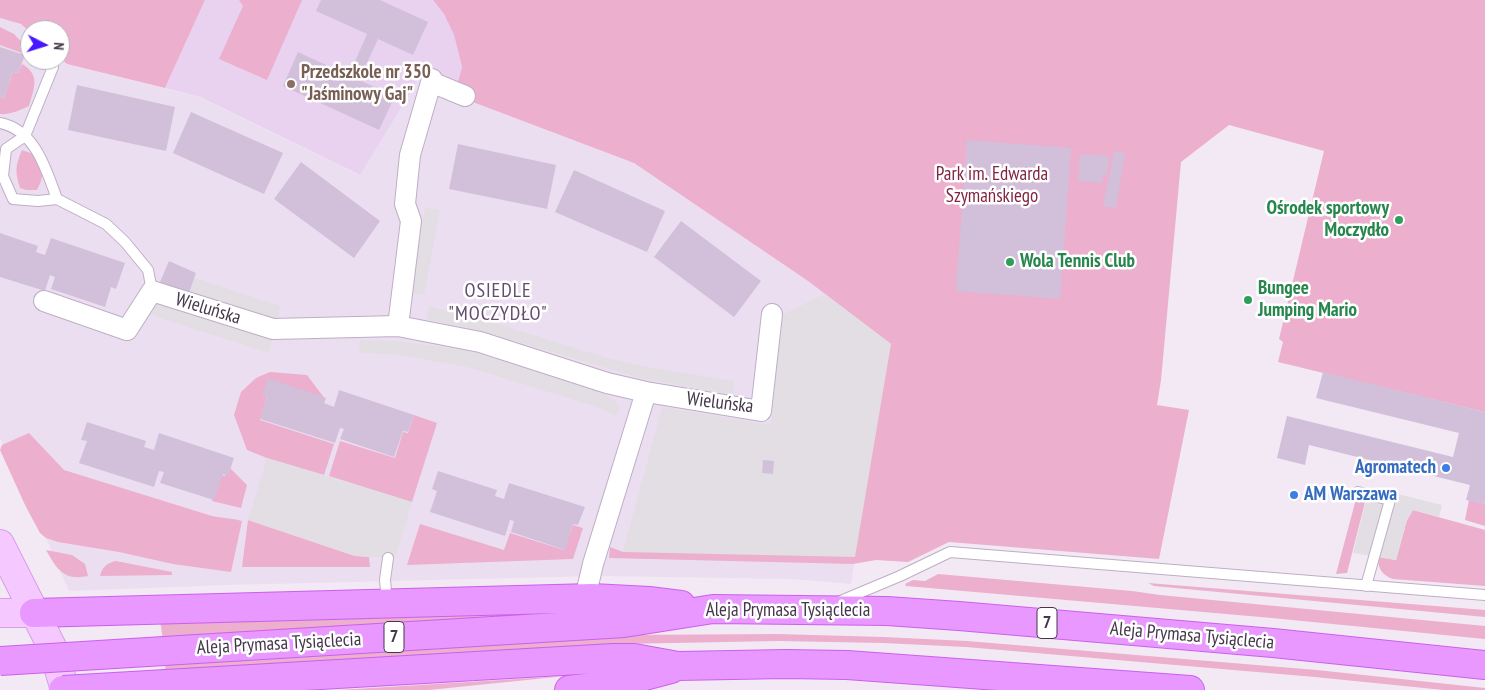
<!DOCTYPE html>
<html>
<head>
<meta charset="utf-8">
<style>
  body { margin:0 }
  #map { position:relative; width:1485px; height:690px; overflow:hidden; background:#f2e9f5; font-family:"PT Sans Narrow",sans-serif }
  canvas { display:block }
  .north { position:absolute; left:20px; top:20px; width:50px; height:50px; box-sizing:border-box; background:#fff; border:1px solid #b4afb7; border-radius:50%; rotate:95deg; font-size:14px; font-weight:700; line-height:20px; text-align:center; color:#44374a }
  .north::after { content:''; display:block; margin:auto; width:18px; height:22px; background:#4816ff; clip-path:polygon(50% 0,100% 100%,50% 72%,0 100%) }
</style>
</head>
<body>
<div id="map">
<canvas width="1485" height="690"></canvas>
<div class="north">N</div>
</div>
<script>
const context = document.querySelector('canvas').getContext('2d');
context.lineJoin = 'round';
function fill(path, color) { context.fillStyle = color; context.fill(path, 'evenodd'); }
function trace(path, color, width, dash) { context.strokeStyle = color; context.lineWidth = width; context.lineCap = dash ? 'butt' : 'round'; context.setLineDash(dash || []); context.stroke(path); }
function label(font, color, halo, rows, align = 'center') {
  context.font = font + ' "PT Sans Narrow",sans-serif'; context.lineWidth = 5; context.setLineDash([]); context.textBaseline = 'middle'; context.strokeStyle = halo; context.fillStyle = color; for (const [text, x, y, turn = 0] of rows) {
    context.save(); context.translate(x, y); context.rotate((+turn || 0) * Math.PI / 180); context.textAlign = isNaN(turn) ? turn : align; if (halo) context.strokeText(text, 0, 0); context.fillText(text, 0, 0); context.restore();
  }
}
const residential = new Path2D(`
  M0,18L21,24L30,32V60H60V58L67,64L199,97L359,175L421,75L456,89L470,101L634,163L808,281L891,344L855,557L851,584L792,579L599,576L226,585L69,591L43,531L23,493L0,438Z`);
const education = new Path2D(`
  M205,0H433L444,14L454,35L462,67L456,89L421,75L360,175L200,97L165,88Z`);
const green = new Path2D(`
  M0,0H205L165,88L67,64L60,58V30H30V32L21,24L0,18Z
  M239,0H302L267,80L219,59L243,6Z
  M433,0H1485V412L1278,362L1283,342L1279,339L1324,151L1229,125L1181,162L1161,380L1157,405L1189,410L1159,559L949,542L908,562L876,560L853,564L609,558L610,547L623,552L891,344L808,281L634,163L470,101L456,89L462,67L454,35L444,14Z
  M0,27L14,34L30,51V56L0,45Z
  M22,64C41,75 34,88 29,106C20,110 10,115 0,114V97L4,98L13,72L18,73Z
  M22,150L36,155C43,170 45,175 37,190H26L20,188C15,172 15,166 22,150Z
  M270,372L307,375L325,399L262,395L267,397L260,420L334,444L324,475L267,458L247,450L234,415L241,392L256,378Z
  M414,415L437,423L412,502L329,476L340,441L395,458L403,432L408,433Z
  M29,433L64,470L212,516C223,518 231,518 242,521L231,572L173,564L119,552L58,542L46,538L40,533L26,507L0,450L2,445Z
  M228,466L247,485L241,508L212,501L220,474L225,476Z
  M1356,499L1365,502L1347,573L1336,574Z
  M1469,500L1485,504V526L1465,520Z
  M1413,510L1485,530V586L1393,579C1382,575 1378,569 1378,557L1396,560L1407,520Z
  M248,520L355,556L369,557L370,567H242Z
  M420,524L504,550L510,533L564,550L573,525L583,528L573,559L407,565Z
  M46,550L72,555L85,564L88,576C63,581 57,569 46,550Z
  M116,561L172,572V575L100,576C102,567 107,563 116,561Z
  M938,574L1132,591L1160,595L1485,626V639L1272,618L906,586L905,584L913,580L925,581Z
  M1148,583L1485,610V617L1154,586Z
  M617,611L163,640L160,620Z
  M778,634L884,637L967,641L1317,670L1485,688V690H1444L1315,677L966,647L883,643L778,641L621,644L166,673L165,665L623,635Z
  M566,676L429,690H338Z`);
const parking = new Path2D(`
  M425,208L440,210L424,295L409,292Z
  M195,278L280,306L269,353L151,315L156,302L189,293Z
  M824,294L891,344L855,557L623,552L662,407L771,425L782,315Z
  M429,306L485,320L607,358L642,366L734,381L733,395L640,378L481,331L426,319Z
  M360,340L397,341L458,349L476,353L603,393L613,399L620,407L616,416L597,407L471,368L396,354L359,353Z
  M267,458L412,502L395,558L355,556L248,520Z
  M1369,487L1442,505L1439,517L1413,510L1407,520L1396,560L1353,553Z`);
const building = new Path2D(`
  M321,0H380L428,22L413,55L378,39L359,80L395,96L379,130L283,86L298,52L348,75L357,57L367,34L316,11Z
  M0,47L25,55L18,73L13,72L4,98L0,97Z
  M77,85L175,107L166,151L68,130Z
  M191,112L283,153L264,194L173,153Z
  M967,140L1071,148L1060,299L956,291Z
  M458,144L556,165L547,209L449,189Z
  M1114,151L1125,153L1116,208L1103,206Z
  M1080,154L1109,156L1107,175L1103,174L1102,183L1078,181Z
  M301,162L380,221L354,258L274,199Z
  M574,170L665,211L647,252L555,212Z
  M681,221L761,281L734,317L654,257Z
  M0,233L38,246L36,252L45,255L51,238L125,263L116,289L111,287L105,307L51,289L55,277L50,275L45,291L0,277Z
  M169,261L196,273L189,293L160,282Z
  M1323,372L1485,412V504L1466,500L1470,485L1309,445L1305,465L1277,458L1287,416L1453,457L1459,433L1316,398Z
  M268,378L326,398L324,403L334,407L339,390L414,415L408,432L403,431L394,457L340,439L344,429L340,428L335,443L260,419L267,397L262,396Z
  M87,422L146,441L144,447L154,450L159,433L234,458L228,476L223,474L214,500L160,483L164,472L159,471L154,487L79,463L87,441L81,440Z
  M763,460L774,461L773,474L762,473Z
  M438,471L497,490L495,496L504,499L509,483L585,507L578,525L573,524L565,550L511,532L514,521L510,520L505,536L430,512L437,491L432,489Z`);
const service = new Path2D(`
  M53,67L25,136L6,149L3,176L13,199L38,201L57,199L106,224L125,242L148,270L152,291
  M0,123C35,130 46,169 57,199
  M1358,492L1390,500L1366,586
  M387,602L385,580L388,558
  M838,602L900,576L950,552L1485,595`);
const minor = new Path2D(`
  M431,82L465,96
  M44,301L127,330L152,291L273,329L398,326L411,221L405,204L410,155L432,79
  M398,326L480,342L607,383L646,392L761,411L772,314
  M585,598L593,564L646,392`);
const secondary = new Path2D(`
  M0,544L53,649L65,690
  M0,613H34`);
const primary = new Path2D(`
  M34,613L592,598L649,601L681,605
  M164,651L624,623L713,609L887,611L959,616L1273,643L1485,665
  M166,684L613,658H634L678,666L786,664L847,665L1190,690
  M569,690L611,685L671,669`);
const primaryBridge = new Path2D(`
  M0,661L164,651
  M63,690L166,684`);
const markers = [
  [291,84,5,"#8d6e63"],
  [1399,220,5,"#2e9e5b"],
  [1010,262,5,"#2e9e5b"],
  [1248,300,5,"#2e9e5b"],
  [1446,468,5,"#3f7fe0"],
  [1294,495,5,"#3f7fe0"]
];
const shields = [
  [1047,623,20],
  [394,637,20]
];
const shieldNames = [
  ["7",1047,623],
  ["7",394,637]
];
const educationNames = [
  ["Przedszkole nr 350",301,73],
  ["\"Jaśminowy Gaj\"",301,95]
];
const parkNames = [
  ["Park im. Edwarda",992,175],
  ["Szymańskiego",992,197]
];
const leisureNames = [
  ["Ośrodek sportowy",1389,209,"right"],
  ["Moczydło",1389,231,"right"],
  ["Wola Tennis Club",1020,262],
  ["Bungee",1258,289],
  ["Jumping Mario",1258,311]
];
const streetNames = [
  ["Wieluńska",208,309,17],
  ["Wieluńska",720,403,7],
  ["Aleja Prymasa Tysiąclecia",788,611],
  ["Aleja Prymasa Tysiąclecia",1192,636,5],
  ["Aleja Prymasa Tysiąclecia",279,644,-3]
];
const shopNames = [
  ["Agromatech",1436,468],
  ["AM Warszawa",1304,495,"left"]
];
const neighbourhoodNames = [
  ["OSIEDLE",498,291],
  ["\"MOCZYDŁO\"",498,314]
];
fill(residential, '#ecdef1');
fill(education, '#e9d2ef');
fill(green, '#ecafcd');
fill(parking, '#e2dee4');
fill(building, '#d2c0db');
trace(service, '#beaec5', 12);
trace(minor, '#beaec5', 22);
trace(secondary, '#d79ee5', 30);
trace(primary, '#cb60ec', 30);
trace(service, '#fff', 10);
trace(minor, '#fff', 20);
trace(secondary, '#f5c9ff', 28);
trace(primary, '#e898ff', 28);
trace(primaryBridge, '#cb60ec', 30, []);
trace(primaryBridge, '#e898ff', 28);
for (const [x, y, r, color] of markers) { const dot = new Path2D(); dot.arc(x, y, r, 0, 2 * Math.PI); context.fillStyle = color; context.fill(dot); trace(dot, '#fff', 2); }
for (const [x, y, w] of shields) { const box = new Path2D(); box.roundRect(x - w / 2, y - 15.5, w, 31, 4); context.fillStyle = '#fff'; context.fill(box); trace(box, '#44374a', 1); }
label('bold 18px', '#44374a', null, shieldNames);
label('bold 19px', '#785e54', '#fff', educationNames, 'left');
label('19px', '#812542', '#fff', parkNames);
label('bold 19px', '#27864d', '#fff', leisureNames, 'left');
label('19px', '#44374a', '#fff', streetNames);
label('bold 19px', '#366cbe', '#fff', shopNames, 'right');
context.letterSpacing = '1px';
label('20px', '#624d6e', '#fff', neighbourhoodNames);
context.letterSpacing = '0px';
</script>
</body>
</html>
